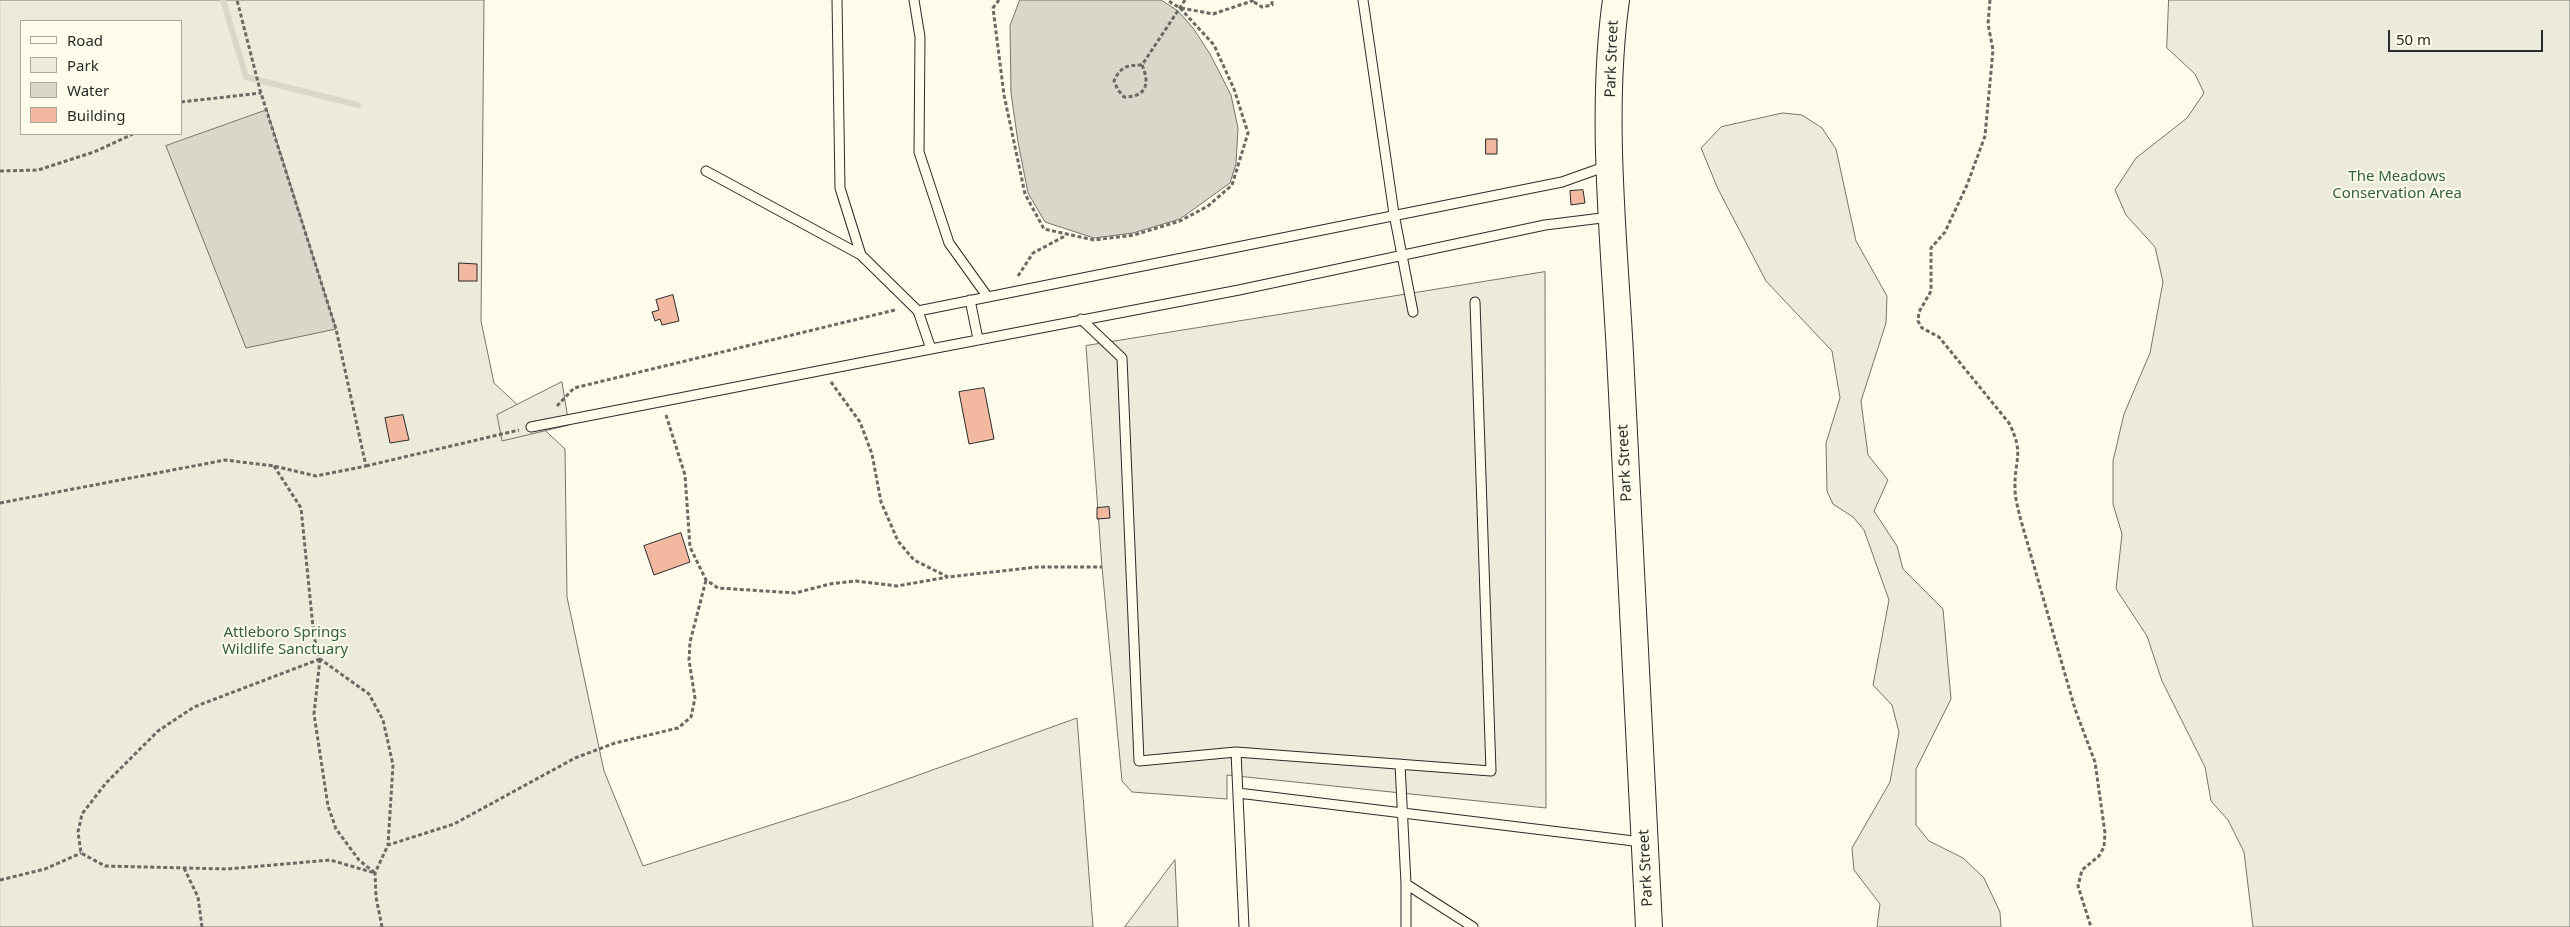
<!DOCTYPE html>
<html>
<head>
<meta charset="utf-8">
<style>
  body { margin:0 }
  #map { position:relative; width:2570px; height:927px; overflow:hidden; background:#fdfbea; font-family:"Noto Sans",sans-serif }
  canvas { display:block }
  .legend { position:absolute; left:20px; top:20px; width:162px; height:115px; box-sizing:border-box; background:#fdfbea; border:1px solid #a9a89e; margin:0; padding:6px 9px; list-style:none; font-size:15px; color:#2b2b2b }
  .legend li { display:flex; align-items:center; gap:10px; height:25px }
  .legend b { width:25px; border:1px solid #a9a89e }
  .scale { position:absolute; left:2388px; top:30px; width:155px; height:22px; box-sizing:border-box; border:2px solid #2b2b2b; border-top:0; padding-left:6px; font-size:15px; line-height:18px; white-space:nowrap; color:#2b2b2b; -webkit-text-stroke:4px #fdfbea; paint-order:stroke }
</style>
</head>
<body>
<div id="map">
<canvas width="2570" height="927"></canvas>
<ul class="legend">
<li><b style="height:6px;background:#fdfbea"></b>Road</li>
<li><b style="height:14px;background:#ecebdb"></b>Park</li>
<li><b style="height:14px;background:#d8d7c9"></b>Water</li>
<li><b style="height:14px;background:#f2b8a0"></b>Building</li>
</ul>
<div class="scale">50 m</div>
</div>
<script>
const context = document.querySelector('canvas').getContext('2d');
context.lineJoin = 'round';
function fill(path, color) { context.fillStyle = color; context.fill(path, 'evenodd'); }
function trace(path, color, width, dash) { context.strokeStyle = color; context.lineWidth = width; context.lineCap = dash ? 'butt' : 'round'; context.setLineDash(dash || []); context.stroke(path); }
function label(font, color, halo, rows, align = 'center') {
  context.font = font + ' "Noto Sans",sans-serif'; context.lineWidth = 4; context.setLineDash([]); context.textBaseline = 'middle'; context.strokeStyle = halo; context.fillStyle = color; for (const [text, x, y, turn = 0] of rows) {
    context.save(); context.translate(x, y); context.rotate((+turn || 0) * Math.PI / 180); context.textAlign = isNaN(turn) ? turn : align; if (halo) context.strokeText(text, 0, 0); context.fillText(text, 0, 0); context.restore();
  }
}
const green = new Path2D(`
  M0,0H484L481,321L494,383L565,449L567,597L604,771L643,866L849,800L1077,718L1093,927H0ZM21,21H181V134H21Z
  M2169,0H2570V927H2253L2244,852L2228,820L2211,801L2205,767L2162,681L2147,636L2116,589L2122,534L2113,504V461L2124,414L2150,353L2163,282L2155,247L2126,215L2115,190L2136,158L2187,118L2204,93L2195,74L2167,48Z
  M1783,113L1802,115L1822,128L1836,149L1856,241L1887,296L1886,323L1861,401L1868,455L1888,480L1874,511L1897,546L1903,569L1943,609L1951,699L1916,769V825L1929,841L1963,858L1984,878L2000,912L2001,927H1877L1880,904L1854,870L1852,848L1890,782L1899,732L1892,705L1873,685L1889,600L1864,530L1853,517L1833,504L1827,491L1826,443L1840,398L1832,351L1766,281L1718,189L1701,148L1721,127Z
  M1175,860L1178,927H1125Z`);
const parking = new Path2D(`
  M1545,272L1546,808L1227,775V799L1132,792L1122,781L1102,567L1086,346Z
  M562,382L569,425L502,441L497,415Z`);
const water = new Path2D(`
  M1020,0H1161L1178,11L1193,28L1210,54L1231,95L1238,128L1236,164L1230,183L1180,219L1133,233L1094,238L1045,222L1028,193L1018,142L1011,93L1010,26Z
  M267,110L336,329L246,348L166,146Z`);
const stream = new Path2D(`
  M223,0L246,77L358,105`);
const building = new Path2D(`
  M1486,139H1497V154H1486Z
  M1583,190L1585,203L1571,205L1570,191Z
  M459,263L477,264V281H459Z
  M673,295L679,321L662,325L660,319L655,321L652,312L659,310L656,300Z
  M984,388L994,439L969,444L959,392Z
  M403,415L409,440L390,443L385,418Z
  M1109,507L1110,518L1097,519V508Z
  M681,533L690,562L654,575L644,546Z`);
const path = new Path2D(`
  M999,0L993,8L1004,95L1025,194L1044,229L1094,240L1134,235L1180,221L1208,206L1232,185L1248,133L1234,89L1214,45L1180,8L1167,0
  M1990,0L1988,24L1993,50L1985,136L1967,185L1945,232L1931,248V291L1919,312L1918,321L1922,328L1939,337L2009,423C2025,455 2014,459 2015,489C2015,498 2018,508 2020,517L2075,709L2095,762L2105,833L2104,847L2099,856L2082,870L2078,886L2091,927
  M1254,2L1262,7L1272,5V0
  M1181,8L1213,14L1255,0
  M1142,65C1127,65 1120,67 1114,81L1118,90L1124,97C1147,97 1150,83 1142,65L1185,0
  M181,102L261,93
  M0,171L38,170L94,152L133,134
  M1018,276L1033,253L1065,236
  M831,382L860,422L872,454L881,502L898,541L914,560L948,577L1037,567H1102
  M557,406L574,388L895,310
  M666,415L685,475L690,547L706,580L718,588L795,593L830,584L856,581L897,586L948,577
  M274,466L301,508L314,637L320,659L369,694L383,720L393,765L388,845
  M366,466L519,430
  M0,503L225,460L274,466L316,476L366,466L336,329L260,90L237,0
  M320,659L314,714L328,806L336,829L359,860L375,873L330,860L227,869L105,866L81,853L78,832L82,814L106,783L158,731L194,707Z
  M184,868L198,897L202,927
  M0,880L45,869L81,853
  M382,927L376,897L375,873L388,845L454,824L575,758L615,743L678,728L691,717L695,698L689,660L690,642L706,580`);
const service = new Path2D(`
  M837,0L840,188L861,255L918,311L931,349L1239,290L1545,225L1610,217
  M914,0L920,37L919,152L949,243L987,296
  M1363,0L1394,214L1413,312
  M706,171L861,255
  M970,300L978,339
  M918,311L1562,182L1607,166
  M1081,319L1122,358L1139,761L1236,752L1491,771L1475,302
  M531,427L931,349
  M1236,752L1244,927
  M1400,764L1406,884L1473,927
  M1238,793L1642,842
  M1406,884V927`);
const secondary = new Path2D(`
  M1616,0C1600,113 1614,240 1620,354C1629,545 1639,736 1649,927`);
const streetNames = [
  ["Park Street",1612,59,-88],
  ["Park Street",1625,463,-93],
  ["Park Street",1646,868,-93]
];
const parkNames = [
  ["The Meadows",2397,177],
  ["Conservation Area",2397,194],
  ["Attleboro Springs",285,633],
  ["Wildlife Sanctuary",285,650]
];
fill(green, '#ecebdb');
trace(green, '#74746e', 1);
fill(parking, '#eceadb');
trace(parking, '#74746e', 1);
fill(water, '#d8d7c9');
trace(water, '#74746e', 1);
trace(stream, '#d8d7c9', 6);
fill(building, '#f2b8a0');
trace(building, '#2b2b2b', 1);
trace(service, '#2b2b2b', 11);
trace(secondary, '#2b2b2b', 28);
trace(path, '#6a6964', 3, [4, 2.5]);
trace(service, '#fdfbea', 9);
trace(secondary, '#fdfbea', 26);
label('15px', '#2b2b2b', '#fdfbea', streetNames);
label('15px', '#34623c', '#fdfbea', parkNames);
</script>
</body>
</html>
